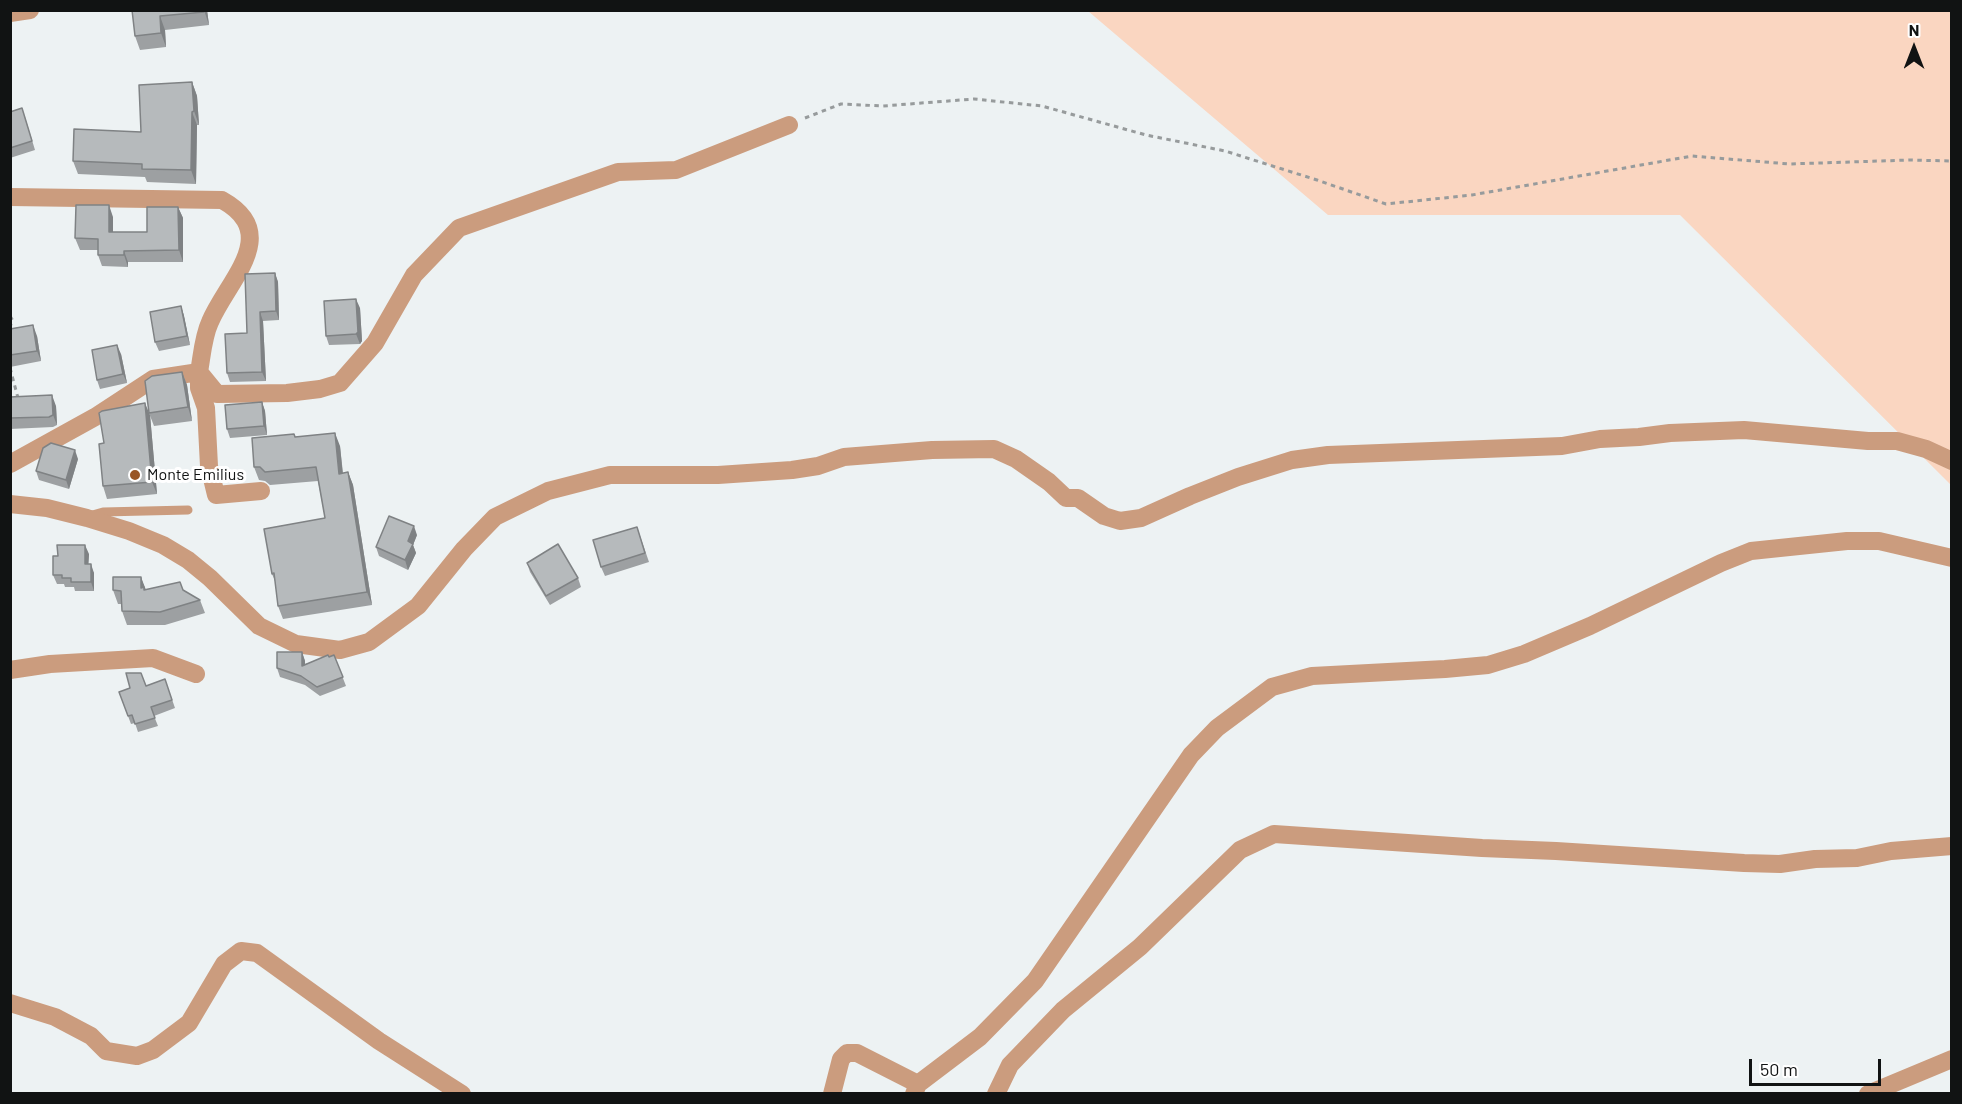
<!DOCTYPE html>
<html>
<head>
<meta charset="utf-8">
<style>
  body { margin:0 }
  #map { position:relative; width:1962px; height:1104px; overflow:hidden; background:#edf2f3; font-family:Barlow,sans-serif }
  canvas { display:block }
  .frame { position:absolute; inset:0; border:12px solid #111313; pointer-events:none }
  .north { position:absolute; left:1884px; top:18px; width:60px; height:60px; -webkit-text-stroke:4px #fff; paint-order:stroke; rotate:0deg; font-size:16px; font-weight:700; line-height:24px; text-align:center; color:#111313 }
  .north::after { content:''; display:block; margin:auto; width:21px; height:27px; background:#111313; clip-path:polygon(50% 0,100% 100%,50% 72%,0 100%) }
  .scale { position:absolute; left:1749px; top:1059px; width:132px; height:27px; box-sizing:border-box; border:3px solid #111313; border-top:0; padding-left:8px; font-size:18px; line-height:21px; white-space:nowrap; color:#111313; -webkit-text-stroke:4px #fff; paint-order:stroke }
</style>
</head>
<body>
<div id="map">
<canvas width="1962" height="1104"></canvas>
<div class="frame"></div>
<div class="north">N</div>
<div class="scale">50 m</div>
</div>
<script>
const context = document.querySelector('canvas').getContext('2d');
context.lineJoin = 'round';
function fill(path, color) { context.fillStyle = color; context.fill(path, 'evenodd'); }
function trace(path, color, width, dash) { context.strokeStyle = color; context.lineWidth = width; context.lineCap = dash ? 'butt' : 'round'; context.setLineDash(dash || []); context.stroke(path); }
function label(font, color, halo, rows, align = 'center') {
  context.font = font + ' Barlow,sans-serif'; context.lineWidth = 6; context.setLineDash([]); context.textBaseline = 'middle'; context.strokeStyle = halo; context.fillStyle = color; for (const [text, x, y, turn = 0] of rows) {
    context.save(); context.translate(x, y); context.rotate((+turn || 0) * Math.PI / 180); context.textAlign = isNaN(turn) ? turn : align; if (halo) context.strokeText(text, 0, 0); context.fillText(text, 0, 0); context.restore();
  }
}
const green = new Path2D(`
  M1088,11H1951V485L1680,215H1328Z`);
const path = new Path2D(`
  M805,118L841,104L883,106L974,99L1042,106L1146,135L1225,151L1317,180L1386,204L1472,195L1692,156L1789,164L1910,160L1952,161
  M10,316L13,321L10,326
  M10,368L18,398`);
const service = new Path2D(`
  M89,516L103,512L188,510`);
const minor = new Path2D(`
  M10,13L30,10
  M10,197L222,200C283,234 227,281 210,322C203,337 202,356 199,372L217,394L287,393L320,389L340,383L375,343L414,275L459,228L618,172L676,170L789,125
  M10,464L95,417L153,379L199,372V388L206,408L209,466L216,495L261,491
  M10,670L50,664L153,658L196,674
  M10,1003L55,1017L91,1036L106,1051L137,1056L153,1050L189,1023L224,964L241,951L257,953L379,1041L462,1094
  M832,1094L841,1059L847,1053H857L918,1084`);
const tertiary = new Path2D(`
  M10,504L47,508L87,518L129,531L163,545L188,560L210,578L259,626L296,644L340,650L369,642L418,606L464,549L495,517L548,491L610,475H718L792,470L818,466L844,457L932,450L994,449L1016,459L1049,482L1066,498H1078L1104,516L1120,521L1141,518L1190,496L1238,477L1292,460L1328,455L1562,446L1600,439L1639,437L1670,433L1744,430L1868,441H1897L1926,449L1952,461
  M914,1094L918,1084L980,1037L1035,981L1191,755L1217,728L1272,687L1312,676L1445,669L1488,665L1524,654L1590,626L1721,563L1751,551L1847,541H1879L1952,558
  M996,1094L1010,1065L1063,1010L1140,947L1240,850L1274,834L1482,848L1556,851L1744,863L1780,864L1815,859L1857,858L1891,851L1952,846
  M1868,1094L1952,1059`);
const wall = new Path2D(`
  M132,10H207L209,25L165,30L166,47L140,50L135,36Z
  M192,82L197,96L199,125H197L196,184L147,182L145,177L78,174L73,161L141,132Z
  M10,112L25,117L35,150L10,158Z
  M178,207L183,218V262H128V267L102,266L98,255V250H80L75,238L113,217V232H147Z
  M275,273L278,282L279,320L263,321L266,381L230,382L227,373L247,333Z
  M181,306L184,316L190,345L159,351L155,342Z
  M360,308L362,341L360,344L329,345L326,336Z
  M10,329L37,336L41,361L10,367Z
  M121,354L127,383L100,389L97,380Z
  M182,372L187,385L192,421L154,426L149,413Z
  M10,389L12,397L56,406L57,425L53,427L10,429Z
  M262,402L265,411L267,435L230,438L227,429Z
  M150,415L157,494L107,499L103,486L104,443Z
  M295,437L340,446L343,473L348,472L353,485L372,605L283,619L278,606L275,581L272,574L325,518L318,481L270,485L265,481L259,480L254,467Z
  M78,459L69,489L39,480L36,471Z
  M637,527L649,562L605,576L601,567Z
  M417,535L413,545L416,553L408,570L379,556L376,547Z
  M89,554L88,564L94,573V591H75L74,587H65L64,584H57L53,575Z
  M527,563L578,578L581,587L550,605L530,572Z
  M141,577L145,590H183L200,600L205,613L165,625H127L122,611V604H118L113,590Z
  M302,652L305,661V664L334,655L346,686L320,696L305,685L280,677L277,668Z
  M165,679L175,708L154,716L158,726L138,732L135,723L131,724L119,692L146,686Z`);
const shadedWall = new Path2D(`
  M204,10H207L209,25Z
  M160,16L165,30L166,47L161,33Z
  M192,82L197,96L199,125L194,111Z
  M192,112L197,125L196,184L191,170Z
  M109,205L113,217V244L109,232Z
  M178,207L183,218V262L179,250Z
  M124,251L128,262V267L124,255Z
  M275,273L278,282L279,320L276,311Z
  M356,299L360,308L362,341L360,344L356,334Z
  M181,306L184,316L190,345L187,336Z
  M260,312L263,321L266,381L262,372Z
  M33,325L37,336L41,361L37,351Z
  M117,345L121,354L127,383L123,374Z
  M182,372L187,385L192,421L188,407Z
  M52,395L56,406L57,425L53,415Z
  M262,402L265,411L267,435L264,426Z
  M145,403L150,415L157,494L152,482Z
  M335,433L340,446L344,487L339,474Z
  M75,450L78,459L69,489L66,480Z
  M348,472L353,485L372,605L367,592Z
  M414,526L417,535L413,545L416,553L408,570L405,560L408,541Z
  M85,545L89,554L88,573L85,564Z
  M91,564L94,573V591L91,582Z
  M141,577L146,590L141,588Z
  M302,652L305,661V675L302,666Z`);
const building = new Path2D(`
  M132,10H204V12L160,16L161,33L135,36Z
  M192,82L194,111L192,112L191,170L142,169V164L73,161L74,129L141,132L139,85Z
  M22,108L32,141L10,148V112Z
  M76,205H109V232H147V207H178L179,250L124,251V255H98V239L75,238Z
  M275,273L276,311L260,312L262,372L227,373L225,334L247,333L245,274Z
  M356,299L358,332L356,334L326,336L324,301Z
  M181,306L187,336L155,342L150,312Z
  M33,325L37,351L10,355V329Z
  M117,345L123,374L97,380L92,350Z
  M182,372L188,407L149,413L145,381L152,376Z
  M52,395L53,415L49,417L10,418V397Z
  M262,402L264,426L227,429L225,405Z
  M145,403L152,482L103,486L99,444L104,443L99,413L102,411Z
  M335,433L339,474L348,472L367,592L278,606L274,573L272,574L264,529L325,518L316,467L265,472L260,467H254L252,438L294,434L295,437Z
  M51,443L75,450L66,480L36,471L43,448Z
  M389,516L414,526L408,541L413,544L405,560L376,547Z
  M637,527L645,553L601,567L593,540Z
  M558,544L578,578L546,596L527,563Z
  M57,545H85V564H91V582H71V578H62V575H53V556H58Z
  M113,577H141V588L144,587V590L180,582L183,590L200,600L160,612L122,611L121,591L113,590Z
  M277,652H302V666L328,655L329,657L334,655L343,677L317,687L301,676L277,668Z
  M126,673H141L146,686L165,679L172,700L151,707L155,718L135,724L132,715L128,716L119,692L130,688Z`);
const markers = [
  [135,475,6,"#985526"]
];
const poiNames = [
  ["Monte Emilius",147,475]
];
fill(green, '#fad6c1');
trace(path, '#979b9c', 3, [4.5, 4.5]);
trace(service, '#cb9c7e', 9);
trace(minor, '#cb9c7e', 18);
trace(tertiary, '#cb9c7e', 18);
fill(wall, '#9da0a2');
fill(shadedWall, '#7f8284');
fill(building, '#b6babc');
trace(building, '#7f8284', 1.5);
for (const [x, y, r, color] of markers) { const dot = new Path2D(); dot.arc(x, y, r, 0, 2 * Math.PI); context.fillStyle = color; context.fill(dot); trace(dot, '#fff', 2); }
label('16px', '#111313', '#fff', poiNames, 'left');
</script>
</body>
</html>
